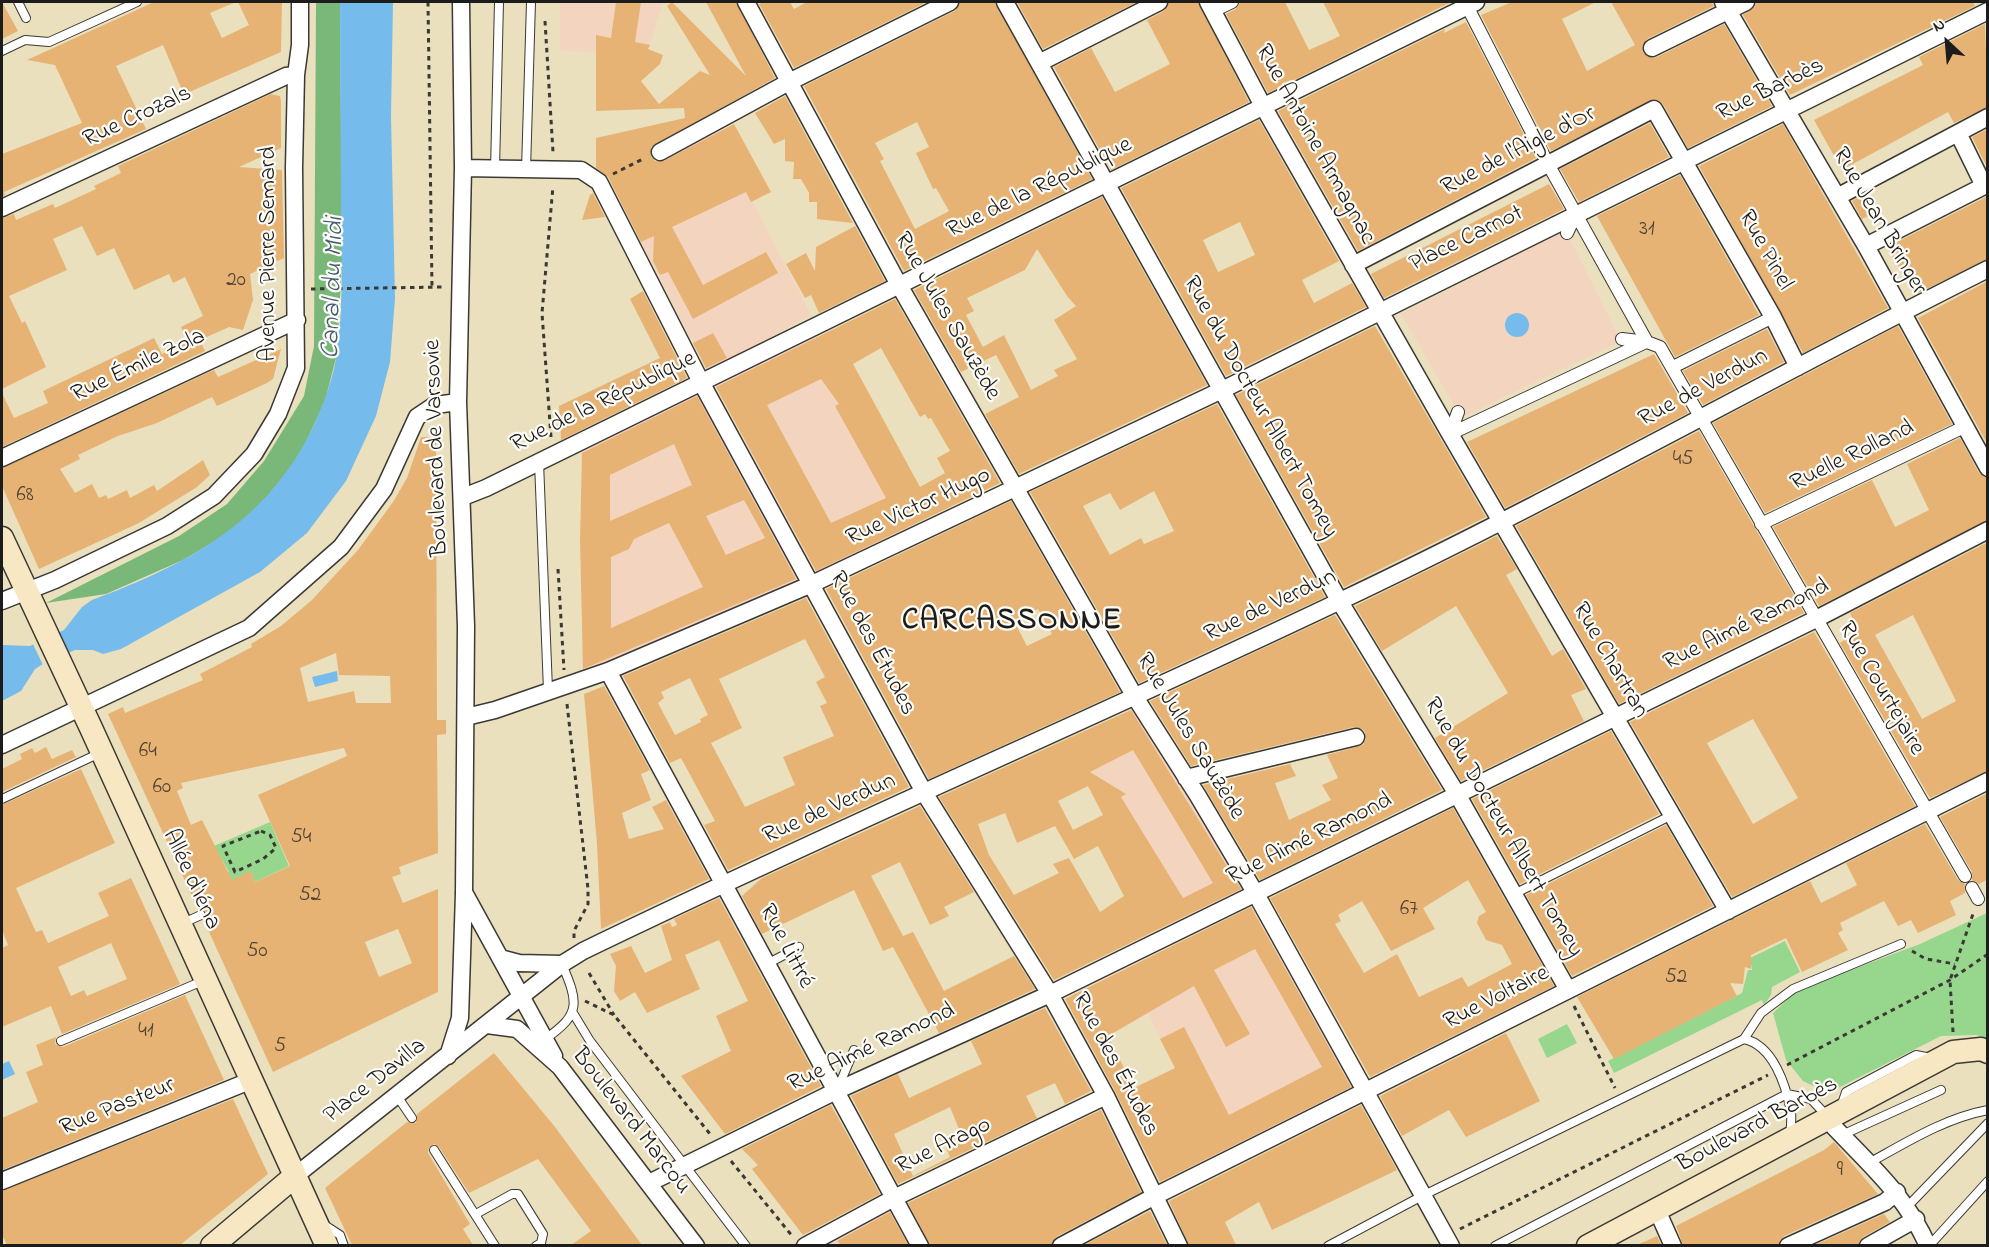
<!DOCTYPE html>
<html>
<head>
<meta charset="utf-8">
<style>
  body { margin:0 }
  #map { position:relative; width:1989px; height:1247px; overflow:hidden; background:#eae0bd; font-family:"Indie Flower",sans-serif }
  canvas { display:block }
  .frame { position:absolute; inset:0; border:3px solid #1c1c1c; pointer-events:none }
  .north { position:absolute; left:1917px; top:12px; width:60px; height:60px; -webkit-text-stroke:4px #fdfcf7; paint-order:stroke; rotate:334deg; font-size:16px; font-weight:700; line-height:24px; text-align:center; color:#1c1c1c }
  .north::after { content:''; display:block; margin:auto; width:21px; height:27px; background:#1c1c1c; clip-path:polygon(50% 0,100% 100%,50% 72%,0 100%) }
</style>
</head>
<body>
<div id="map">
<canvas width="1989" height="1247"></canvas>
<div class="frame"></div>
<div class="north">N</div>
</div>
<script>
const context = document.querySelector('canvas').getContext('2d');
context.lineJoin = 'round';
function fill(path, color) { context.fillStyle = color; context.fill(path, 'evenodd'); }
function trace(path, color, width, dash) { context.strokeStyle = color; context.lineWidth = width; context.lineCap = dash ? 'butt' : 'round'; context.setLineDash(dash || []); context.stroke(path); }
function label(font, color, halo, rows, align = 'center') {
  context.font = font + ' "Indie Flower",sans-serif'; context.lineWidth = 4.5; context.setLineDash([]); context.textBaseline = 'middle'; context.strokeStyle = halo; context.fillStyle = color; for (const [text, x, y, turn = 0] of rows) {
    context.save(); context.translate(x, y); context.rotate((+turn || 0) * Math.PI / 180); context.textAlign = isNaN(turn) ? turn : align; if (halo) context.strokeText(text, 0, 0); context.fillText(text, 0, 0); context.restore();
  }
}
const built = new Path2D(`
  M560,2H663L650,45L597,35L596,52L560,51Z
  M716,131L811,315L708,372L611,184Z
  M1563,231L1567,233L1621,341L1465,416L1458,412L1401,314Z
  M815,337L847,400L919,527L816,573L715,386Z
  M697,394L702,396L800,580L587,672L582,668V449Z
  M1134,711L1245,891L1175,925L1108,817L1105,819L1065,743Z
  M1254,906L1358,1089L1212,1162L1201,1141L1175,1068L1148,1014L1107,1037L1081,990Z
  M890,1210L912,1246H824L871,1219Z`);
const green = new Path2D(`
  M270,822L289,866L255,882L251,872L231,884L227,873L229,872L214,846Z
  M1987,913V1040L1977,1035L1941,1036L1828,1093L1803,1081L1786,1060L1773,1013L1797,990L1920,944Z
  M1785,941L1800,972L1772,987L1771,995L1764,1005L1762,1000L1614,1073L1608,1061L1742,993L1748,970H1752L1750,958Z
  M1567,1024L1577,1043L1547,1058L1538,1039Z`);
const forest = new Path2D(`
  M316,2H340L342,260L337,354L325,401L299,457L262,503L229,533L183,560L106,594L46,603L179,536L227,504L264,461L304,396L314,346Z`);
const water = new Path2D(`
  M340,2H393L391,116L395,298L390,362L376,416L346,481L307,533L260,572L121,649L103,654L93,650H75L43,664L35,669L21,691L2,701V645L30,646L64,630L82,607L92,600C189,564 268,522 314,425C324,402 334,377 337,352C343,308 342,264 341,220C341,147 340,74 340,2Z
  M1505 325a12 12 0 1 1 24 0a12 12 0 1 1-24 0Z
  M337,671L338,681L315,687L312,677Z
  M9,1061L15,1074L2,1080V1064Z`);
const pier = new Path2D(`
  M57,630L70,656L44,667L32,642Z`);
const building = new Path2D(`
  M2,2L18,31L2,39Z
  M154,2H236L210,13L222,38L249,25L238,2H282L281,52L187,93L185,89L182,90L163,45L116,66L146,129L4,192L5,195L2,197V154L82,123L55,65L27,60Z
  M616,2H641L635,42L650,45L648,49L663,55L660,64L641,81L659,104L700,71L710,75L667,6L672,2L746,76L706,2H736L775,78L651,147V157L655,161H664L734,124L771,192L751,202L746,192L672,227L703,285L766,252L778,273L693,319L668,272L660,275L653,261L654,236L641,242L608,177L596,168V138L685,118L684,108L596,111V35L611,38Z
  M764,2H790L794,9L807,2H927L794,68L759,4Z
  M960,2H995L1092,179L904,271L804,86L955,11ZM917,122L929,147L916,153L933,189L936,188L949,211L915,229L880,161L884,159L875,143Z
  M1017,2H1137L1043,49Z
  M1169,2H1198L1249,102L1111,170L1054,67L1091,48L1115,92L1170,64L1147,20L1164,11Z
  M1240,2H1285L1309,50L1340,36L1323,2H1451L1268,93L1226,14L1236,9Z
  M1512,2H1596L1562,19L1587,71L1635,45L1611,2H1711L1714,6L1647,39L1642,47L1643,53L1651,58L1657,57L1724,24L1772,106L1688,148L1663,104L1654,99L1551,151L1481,15Z
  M1757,2H1973L1975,6L1790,95L1743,15L1754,8Z
  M1466,22L1536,158L1358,251L1278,111L1445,29L1444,33Z
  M1985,24L1988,107L1954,123L1948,112L1842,170L1814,120L1923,65L1919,57Z
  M271,94L280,96L281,102V148L239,167L282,170L284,258L250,274L253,300L243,330L229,327L200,340L205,351L2,447V393L14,418L48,403L43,391L154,338L162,354L188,342L181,327L203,316L185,277L173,283L169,274L134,290L114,248L97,256L82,226L53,239L67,270L9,296L22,323L25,321L46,367L2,389V218L14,214L16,220L53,204L55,208L96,189L94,186L121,173L118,166Z
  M785,96L853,223L817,219V202H809V193L801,179H793L794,162L785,161V139L774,144L755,113Z
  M1259,120L1339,261L1302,280L1314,303L1352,283L1366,307L1226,376L1121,188ZM1240,222L1255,255L1218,272L1203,240Z
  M1650,123L1669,157L1579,202L1560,169Z
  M1783,124L1888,308L1803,353L1699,166Z
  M1988,129V169L1972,137Z
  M1680,175L1759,315L1675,357L1597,216Z
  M1549,184L1564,209L1384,298L1371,274Z
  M593,193L605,217L582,220L590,195Z
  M1863,195L1873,214L1862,219L1852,201Z
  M1988,196V259L1918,293L1912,291L1887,247Z
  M1102,197L1207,385L1019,474L985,414L1019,397L996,355L961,372L914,290ZM1037,249L1067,296L1076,306L1054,320L1077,359L1054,370L1058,376L1031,390L1004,335L983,347L966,315L974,311L967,298L1025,270Z
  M855,226L885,281L819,313L811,295L805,298L786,264L806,253L815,271L816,247Z
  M1988,281V445L1918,318Z
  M643,291L687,378L561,440L559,406L660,358L630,299Z
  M895,299L1000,483L816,571L716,387ZM881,348L920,417L925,414L928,419L931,418L950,451L937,458L945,473L920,487L853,364ZM821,379L839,404L835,406L886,498L831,523L767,405Z
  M1375,326L1486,517L1344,587L1236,395Z
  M1898,326L1952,424L1765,513L1713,423Z
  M1767,329L1784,362L1703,405L1683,371Z
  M713,333L727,358L706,368L693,343Z
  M281,349L273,379L267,383L217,406L212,397L157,423L118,436L78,455L80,459L60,469L75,493L92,484L99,498L106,495L108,499L127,490L130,498L154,485L157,491L203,460L210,475L197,487L139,523L39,569L2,486V468L214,370L218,377Z
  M1654,354L1688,413L1505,508L1467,442Z
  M697,396L796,579L583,669L580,540L582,453ZM674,444L692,485L610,521V475ZM744,500L765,538L726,555L706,516ZM669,523L703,587L611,628V557L629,549L634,539Z
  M1217,404L1325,597L1139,683L1030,492ZM1154,491L1174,531L1144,544L1141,538L1110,555L1083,506L1110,493L1120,510Z
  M1699,431L1804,613L1619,704L1516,526Z
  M421,437H436L437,720H446V734L437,735L438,853L399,867L401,874L392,877L403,903L438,889V992L273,1072L204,921L207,912L198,909L108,714L123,707L125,713L203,680L200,674L252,647L251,644L281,626L312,600L358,550L393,502L407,478ZM336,653L339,675L390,676L391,703H356L354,691L308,702L300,668ZM344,748L347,756L258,795L290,866L255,882L251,871L232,880L202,820L191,825L177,791L183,788L181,783ZM398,929L412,963L379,977L365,942Z
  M1960,438L1979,473L1988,478V520L1819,606L1773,527L1872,480L1895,527L1929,510L1907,464Z
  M1011,501L1120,692L929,779L826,589ZM1038,609L1052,634L1027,646L1014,621Z
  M1497,536L1517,569L1506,575L1552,656L1563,649L1586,689L1571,695L1584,721L1461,781L1435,738L1508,693L1456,606L1382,651L1355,606Z
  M1988,542V771L1930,798L1840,643L1850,636L1854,622L1850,613ZM1913,615L1956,701L1922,719L1875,635Z
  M806,598L909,787L728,870L704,825L715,821L681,758L670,763L623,676ZM805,639L825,677L816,682L827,703L820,706L834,736L783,757L795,785L745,807L711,743L742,728L719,679ZM690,678L708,715L700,719L701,722L675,735L658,703L664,698L661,692Z
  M1335,615L1442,790L1260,880L1203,785L1290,764L1296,776L1275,783L1289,820L1331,800L1322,785L1338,778L1327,755L1363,745L1366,739L1364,730L1354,727L1191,766L1150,701Z
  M1814,632L1915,806L1732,897L1630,722ZM1753,719L1798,798L1753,824L1707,743Z
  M604,686L650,770L641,774L651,800L622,813L629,839L664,829L652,807L666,800L709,879L601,929L597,844L584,694Z
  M1131,710L1241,889L1054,980L939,797ZM1133,750L1213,883L1183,898L1121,797L1126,794L1090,772ZM1088,786L1103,815L1073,830L1058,801ZM1005,813L1017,843L1055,826L1074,859L1098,846L1124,896L1100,912L1069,858L1053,864L1059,873L1014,895L989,855L978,824Z
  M1611,731L1659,814L1520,884L1472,799Z
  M46,747L52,759L72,750L76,757L2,792V769L22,759L20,754L32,748L35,753Z
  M81,769L115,843L16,888L36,932L42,930L48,943L109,916L98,893L131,878L180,984L62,1034L51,1006L2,1027V948L8,945L2,930V805ZM111,943L127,979L87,996L84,990L71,996L58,967Z
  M1988,793V879L1979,884L1972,880V872L1940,817Z
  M920,806L974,892L944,907L949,916L930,925L900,862L871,876L903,936L913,932L944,991L1014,956L1035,989L939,1033L893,947L883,951L854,890L762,934L742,896L762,878Z
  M1453,808L1554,986L1370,1077L1270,898ZM1468,880L1486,912L1479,916L1477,923L1486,940L1502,945L1512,964L1468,987L1462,977L1419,997L1397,954L1364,973L1335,924L1341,921L1338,915L1362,901L1391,951L1435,929L1423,908Z
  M1925,824L1958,880L1965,884V893L1950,901L1956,915L1918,933L1911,920L1898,926L1884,901L1840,923L1843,930L1838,933L1848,950L1802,972L1786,938L1751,955V969L1745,967L1743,984L1730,983L1737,996L1614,1059L1577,997L1810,881L1821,903L1857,885L1846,863Z
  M1666,825L1713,906L1572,976L1526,895Z
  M719,898L821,1086L725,1134L681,1076L731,1051L716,1016L748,1001L719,940L685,955L700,989L647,1013L635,992L620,1001L614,991L616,966L610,954L631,946L645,973L672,960L661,926L670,922L672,927L677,925L674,919Z
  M1251,907L1351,1087L1160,1182L1115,1091L1065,999ZM1255,949L1322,1067L1229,1115L1184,1027L1160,1039L1175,1068L1134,1088L1108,1036L1194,986L1226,1047L1250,1034L1214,970Z
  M185,995L224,1080L2,1170V1118L38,1102L26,1072L43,1065L36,1045L56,1037L55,1044L63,1047Z
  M1045,1008L1091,1091L1065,1104L1055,1083L1026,1096L1037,1118L898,1184L851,1096L898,1074L909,1098L982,1064L971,1041ZM950,1107L963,1139L946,1148L950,1157L913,1176L894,1134Z
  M1506,1033L1540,1101L1466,1137L1449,1110L1402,1136L1380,1096Z
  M494,1053L555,1127L642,1245H571L591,1231L538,1159L469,1193L439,1147L434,1144L429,1147L428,1153L470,1224L463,1229L473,1245H352L325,1188L407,1122L416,1123L417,1114Z
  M233,1099L268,1174L180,1245H7L2,1235V1191Z
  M831,1105L880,1194L803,1235L752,1169L758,1165L742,1149Z
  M1361,1105L1397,1170L1272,1230L1259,1202L1225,1222L1236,1245H1189L1169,1201Z
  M1101,1110L1141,1192L1056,1237L1051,1245H930L908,1203Z
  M1834,1142L1878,1194L1784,1236L1778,1245H1683L1676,1226L1824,1150Z
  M1150,1211L1167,1245H1084Z
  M890,1212L908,1245H841L837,1241Z
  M1884,1214L1890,1222L1863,1237L1858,1245H1815Z
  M1657,1236L1661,1245H1637Z`);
const path = new Path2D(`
  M428,2L432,288
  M545,21L553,152
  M613,174L645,158
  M311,289L445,287
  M551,437L542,313L553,186
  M558,569L564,670
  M567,704L588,889V904L574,931V938
  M261,831L270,835L276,848L263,859L235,872L223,846Z
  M1912,951L1926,959L1955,964
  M589,973L614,1015
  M585,1001L614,1015L710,1134
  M1574,1006L1615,1088
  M1953,1032L1950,980L1974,911
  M1787,1065L1950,980L1988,954
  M731,1161L793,1237
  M1460,1229L1768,1075`);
const service = new Path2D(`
  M18,2L26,18
  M2,51L25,40L49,42L137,2
  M495,169L499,2
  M526,170L531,2
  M539,462L548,690
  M2,799L102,752
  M1514,894L1670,816
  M181,924L201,915
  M767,964L799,947
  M573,1013L590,1041L746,1246
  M545,1039C582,1014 578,1002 562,964
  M1744,1039C1773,1045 1786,1085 1791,1112C1792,1120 1790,1128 1791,1136
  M61,1041L205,980
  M838,1088L854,1050
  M397,1096L412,1118
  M1841,1107L1846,1092L1916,1055L1931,1058
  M1842,1135L1941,1090
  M434,1150L495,1246
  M1869,1163C1907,1142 1945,1118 1988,1110
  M1907,1207L1988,1123
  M476,1214L512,1194H518L543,1234L541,1243L536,1246
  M323,1224L340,1235L344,1246
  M1328,1246L1424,1195L1744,1039L1761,1013L1793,989L1901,944
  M1495,1246L1787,1094L1811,1099L1827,1116
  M1929,1246L1988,1181`);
const pedestrian = new Path2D(`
  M1465,2L1548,164L1647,342
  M1213,11L1232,2
  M1567,233L1576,214
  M1622,339L1647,342L1660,347L1965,876
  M1673,367L1773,317
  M1450,434L1646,342
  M1450,434L1458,412
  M1761,524L1964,427
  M1972,888L1978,899`);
const minor = new Path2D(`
  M746,2L899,285L1135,697L1198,796L1256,894L1451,1246
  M1005,2L1340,602L1457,794L1568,990
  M1208,2L1263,106L1450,434L1728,911
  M1723,2L1866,246L1988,468
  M1652,48L1746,2
  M1039,63L1159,2
  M660,152L789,82L950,2
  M463,168L581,170L599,182L701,382L925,794L1050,994L1106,1096L1179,1246
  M1837,197L1988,117
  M2,208L286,76L296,75
  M1866,246L1984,186L1958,133
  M1353,265L1654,109L1773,317L1798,367
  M2,458L297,320
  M463,497L486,488L1476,2
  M2,601L55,580L167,526L214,496L254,454L278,414L296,368L294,168L296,75L300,45V2
  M608,671L920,1246
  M466,717L495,710L608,671L812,584L1222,390L1988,11
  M2,745L249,628L341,547L384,489L417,417L435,405L458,402
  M1186,778L1356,737
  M465,894L554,1056
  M500,958L519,963L562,964
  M487,1025L517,1029L560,1067L696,1246
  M448,1056L460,1018L464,893L466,626L458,402L463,168L461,2
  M1830,1119L1834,1127C1871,1166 1906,1196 1928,1246
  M295,1176L562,964L583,951C832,830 1088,721 1338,602C1558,498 1770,378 1988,269
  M2,1181L252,1080
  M649,1183L836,1091L1050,994L1816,619L1988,530
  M1657,1210L1673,1246
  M805,1246L894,1198L1106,1096
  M1061,1246L1155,1196L1988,781
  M1788,1246L1885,1202L1897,1192
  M1868,1246L1916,1219`);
const secondary = new Path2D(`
  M2,538L91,728L327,1246
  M212,1246L295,1176
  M1588,1246L1953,1052L1981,1049L1988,1052`);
const numberNames = [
  ["31",1647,231],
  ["20",236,282],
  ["45",1683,461],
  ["68",25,497],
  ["64",148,753],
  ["60",162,789],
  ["54",301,839],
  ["52",310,897],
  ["67",1409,911],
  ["50",257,953],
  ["52",1676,979],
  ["41",146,1033],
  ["5",280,1048],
  ["9",1840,1172]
];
const streetNames = [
  ["Rue Barbès",1771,91,-26],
  ["Rue Crozals",138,118,-25],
  ["Rue Antoine Armagnac",1314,145,61],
  ["Rue de l'Aigle d'Or",1519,152,-27],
  ["Rue de la République",1040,189,-26],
  ["Rue Jean Bringer",1878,222,60],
  ["Place Carnot",1467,240,-26],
  ["Rue Pinel",1764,251,61],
  ["Avenue Pierre Semard",270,254,-90],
  ["Rue Jules Sauzède",946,317,60],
  ["Rue Émile Zola",139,367,-25],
  ["Rue de Verdun",1704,389,-28],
  ["Rue de la République",604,403,-26],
  ["Rue du Docteur Albert Tomey",1259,408,61],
  ["Boulevard de Varsovie",438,448,-92],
  ["Ruelle Rolland",1853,457,-26],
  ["Rue Victor Hugo",919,508,-25],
  ["Rue de Verdun",1271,607,-25],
  ["Rue Aimé Ramond",1747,626,-26],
  ["Rue des Études",871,644,62],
  ["Rue Chartran",1609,661,60],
  ["Rue Courtejaire",1880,689,60],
  ["Rue Jules Sauzède",1189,737,59],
  ["Rue de Verdun",830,810,-24],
  ["Rue du Docteur Albert Tomey",1502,828,60],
  ["Rue Aimé Ramond",1310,840,-26],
  ["Allée d'Iéna",190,880,65],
  ["Rue Littré",785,947,62],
  ["Rue Voltaire",1497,999,-27],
  ["Rue Aimé Ramond",872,1049,-25],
  ["Rue des Études",1114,1065,62],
  ["Place Davilla",376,1082,-38],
  ["Rue Pasteur",118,1108,-22],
  ["Boulevard Marcou",630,1122,52],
  ["Boulevard Barbès",1758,1126,-28],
  ["Rue Arago",944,1147,-26]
];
const waterNames = [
  ["Canal du Midi",335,288,-88]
];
const districtNames = [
  ["CARCASSONNE",1012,623]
];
fill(built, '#f3d4bf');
fill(green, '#97d78d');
fill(forest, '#79b878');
fill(water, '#75bced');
fill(pier, '#eae0bd');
fill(building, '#e6b375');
trace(service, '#3b3934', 10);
trace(pedestrian, '#3b3934', 14);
trace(minor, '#3b3934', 19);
trace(secondary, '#3b3934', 25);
trace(path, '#3b3934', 3, [4.5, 4.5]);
trace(service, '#fff', 8);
trace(pedestrian, '#fff', 12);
trace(minor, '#fff', 16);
trace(secondary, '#f7e8c3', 22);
label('21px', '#4e4232', null, numberNames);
label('24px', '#1c1c1c', '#fdfcf7', streetNames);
label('italic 26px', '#405c70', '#fdfcf7', waterNames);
context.letterSpacing = '1.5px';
label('bold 30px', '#1c1c1c', '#fdfcf7', districtNames);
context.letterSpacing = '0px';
</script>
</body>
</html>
